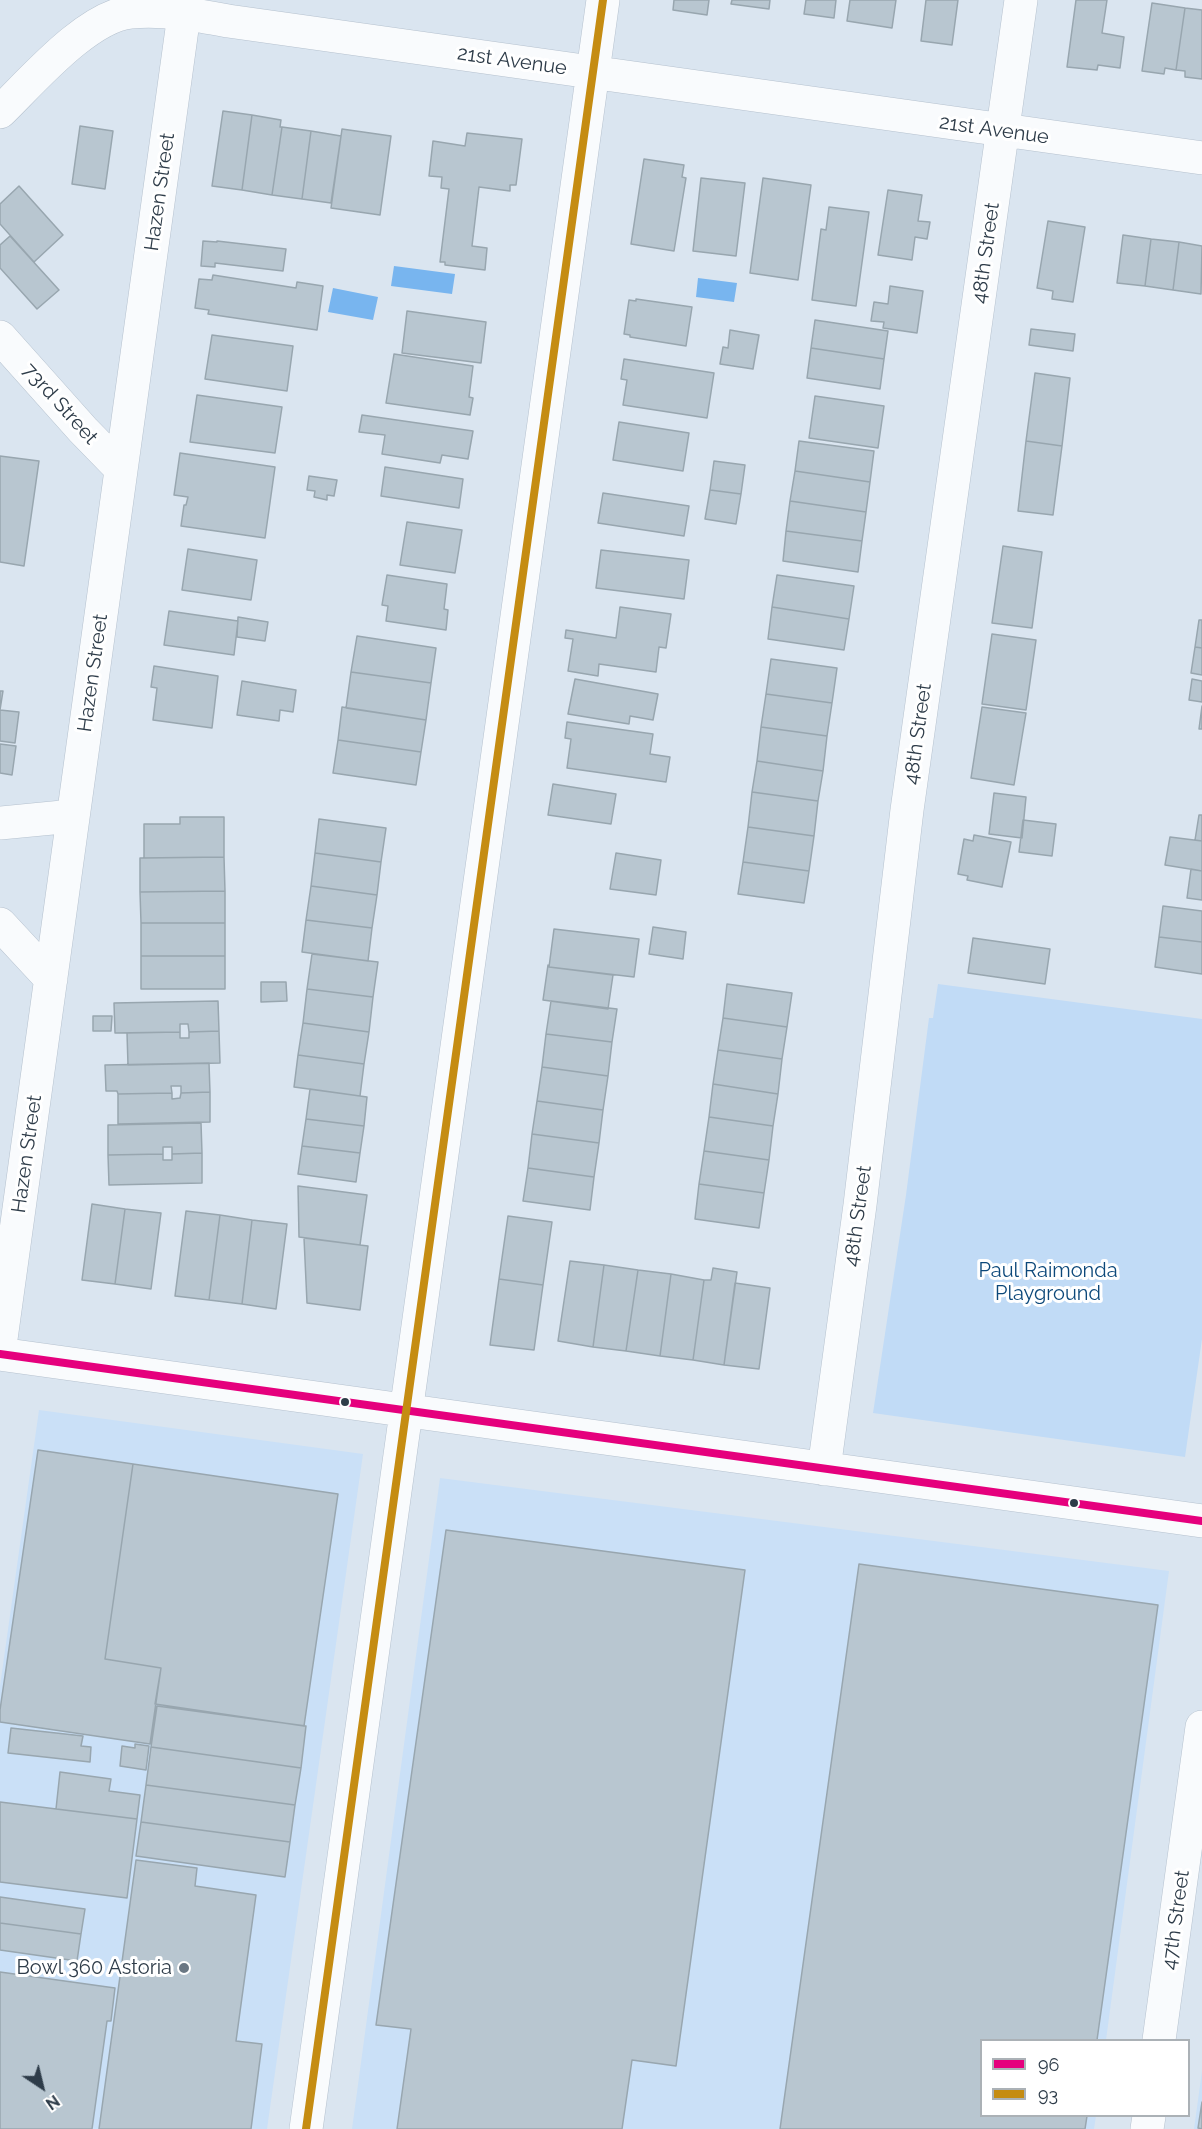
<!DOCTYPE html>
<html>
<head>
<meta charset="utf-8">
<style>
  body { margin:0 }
  #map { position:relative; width:1202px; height:2129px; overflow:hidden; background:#dae5f0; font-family:Raleway,sans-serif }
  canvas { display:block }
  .legend { position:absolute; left:980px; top:2039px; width:210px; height:78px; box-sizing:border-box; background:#fff; border:2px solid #abb1b6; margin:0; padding:8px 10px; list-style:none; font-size:18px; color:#2e3c49 }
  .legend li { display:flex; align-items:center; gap:12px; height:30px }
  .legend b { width:30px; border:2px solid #abb1b6 }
  .north { position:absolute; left:12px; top:2057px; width:60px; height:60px; -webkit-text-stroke:4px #fff; paint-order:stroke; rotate:145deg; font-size:16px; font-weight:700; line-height:24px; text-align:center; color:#2e3c49 }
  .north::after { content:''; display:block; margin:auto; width:21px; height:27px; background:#2e3c49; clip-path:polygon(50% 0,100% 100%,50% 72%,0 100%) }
</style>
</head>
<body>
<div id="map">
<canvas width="1202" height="2129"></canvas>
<ul class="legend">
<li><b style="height:8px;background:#e5007d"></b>96</li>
<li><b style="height:8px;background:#c58c12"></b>93</li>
</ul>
<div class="north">N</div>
</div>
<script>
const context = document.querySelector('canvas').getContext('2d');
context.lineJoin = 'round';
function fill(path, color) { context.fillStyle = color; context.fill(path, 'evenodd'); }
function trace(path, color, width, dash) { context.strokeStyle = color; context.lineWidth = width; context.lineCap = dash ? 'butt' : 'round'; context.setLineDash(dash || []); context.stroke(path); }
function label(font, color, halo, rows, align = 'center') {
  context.font = font + ' Raleway,sans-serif'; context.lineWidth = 6; context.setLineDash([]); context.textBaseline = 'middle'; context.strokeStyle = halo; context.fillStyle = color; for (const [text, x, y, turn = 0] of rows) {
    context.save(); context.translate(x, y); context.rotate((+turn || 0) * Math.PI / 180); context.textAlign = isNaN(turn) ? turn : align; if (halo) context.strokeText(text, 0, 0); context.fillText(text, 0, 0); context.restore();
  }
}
const built = new Path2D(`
  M39,1410L363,1454L267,2129H0V1686Z
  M440,1478L1169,1571L1106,2040H982V2116H1096L1094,2129H352Z
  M1202,2071V2129H1194Z`);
const green = new Path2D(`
  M938,984L1202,1019V1339L1185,1457L873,1413L906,1195L929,1018H933Z`);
const water = new Path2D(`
  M394,266L455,274L452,294L391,286Z
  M698,278L737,283L734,302L696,297Z
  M333,288L378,297L373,320L328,312Z`);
const building = new Path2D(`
  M674,0H709L707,15L673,10Z
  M732,0H770L769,9L731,4Z
  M806,0H836L834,18L804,14Z
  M850,0H896L892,28L847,21Z
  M926,0H958L952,45L921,41Z
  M1076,0H1107L1102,33L1124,37L1120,68L1098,65L1097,70L1067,67Z
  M1152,3L1185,8L1176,70L1165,68L1164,74L1142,71Z
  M1185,8L1202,10V79L1185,77V71L1176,70Z
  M223,111L252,115L242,190L212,186Z
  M252,115L281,120L280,127H282L272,195L242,190Z
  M80,126L113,131L105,189L72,184Z
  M282,127L311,131L302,199L272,195Z
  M342,129L391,136L380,215L331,208Z
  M311,131L341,136L331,203L302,199Z
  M467,133L522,139L516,185H510V191L479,187L472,246L487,248L485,270L445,265V262H440L449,189L441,188L442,177L429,176L433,141L465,146Z
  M644,159L684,165L682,177L686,178L674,251L631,244Z
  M701,178L745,183L736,256L693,251Z
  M763,178L811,185L798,280L750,273Z
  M19,186L63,235L34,262L0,224V204Z
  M888,190L922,195L918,221L930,222L927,239L915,237L912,260L878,255Z
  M829,207L869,212L856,306L812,300L821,229L826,230Z
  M1048,221L1085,227L1073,302L1052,299L1053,291L1037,288Z
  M1123,235L1151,239L1145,286L1117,283Z
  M10,236L59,290L37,309L0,268V245Z
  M1151,239L1179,242L1173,290L1145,286Z
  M203,241L217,242V241L286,249L283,271L215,263V267L201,266Z
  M1179,242L1202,246L1201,294L1173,290Z
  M213,275L296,288L297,282L323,286L317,330L208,314L209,310L195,308L199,279L212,280Z
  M890,286L923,291L917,333L883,328L884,322L871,321L874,302L888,304Z
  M636,299L692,307L686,346L630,337V335L624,334L629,300L636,301Z
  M407,311L486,322L481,363L402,353Z
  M815,320L888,331L884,359L811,348Z
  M1031,329L1075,334L1073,351L1029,345Z
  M730,330L759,335L753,369L720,364L723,347L728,348Z
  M212,335L293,346L287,391L205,379Z
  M811,348L884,359L880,389L807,378Z
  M394,354L473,366L469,397L473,398L470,415L386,403Z
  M624,359L714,373L707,418L623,405L627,380L621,379Z
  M1035,373L1070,378L1062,446L1026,441Z
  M197,395L282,407L275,453L190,442Z
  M815,396L884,406L878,448L809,438Z
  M362,415L473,431L468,459L442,455L440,463L382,454L385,435L359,432Z
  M619,422L689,433L683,471L613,460Z
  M799,441L874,451L870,482L795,471Z
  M1026,441L1062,446L1053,515L1018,511Z
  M180,453L275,467L265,538L181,526L184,505H186L188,497L174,495Z
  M0,456L39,461L24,566L0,562Z
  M714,461L745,465L741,494L710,490Z
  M385,467L463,479L459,508L381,496Z
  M795,471L870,482L866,512L790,501Z
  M309,476L337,480L334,496L327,495V500L314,497L315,491L307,490Z
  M710,490L741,494L736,524L705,519Z
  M603,493L689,506L684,536L598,523Z
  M790,501L866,512L862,541L786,531Z
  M407,522L462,530L455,573L400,565Z
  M786,531L862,541L858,572L783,561Z
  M1003,546L1042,552L1032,628L992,623Z
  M188,549L257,560L251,600L182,590Z
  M601,550L689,560L684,599L596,588Z
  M387,575L447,584L444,609L448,610L446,630L386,621L388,606L382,605Z
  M777,575L854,586L849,619L772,607Z
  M620,607L671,614L666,648L659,647L656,672L599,664L598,676L568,671L573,639L565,638L566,630L616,638Z
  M772,607L849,619L844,650L768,639Z
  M169,611L238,621L234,655L164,645Z
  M238,617L268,622L265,641L237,637Z
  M1199,620H1202V648L1195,647Z
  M992,634L1036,640L1026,710L982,704Z
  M357,636L436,648L431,683L351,672Z
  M1195,647L1202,648V675L1191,673Z
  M771,659L837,668L832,703L766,694Z
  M154,666L218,676L212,728L153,720L157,688L151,687Z
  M351,672L431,683L426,720L346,708Z
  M575,679L658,694L653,720L630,716L629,724L568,714Z
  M1192,679L1202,681V702L1189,700Z
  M242,681L296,690L293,712L280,710L279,721L237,715Z
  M0,691H3L0,710L19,712L15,743L0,741Z
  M766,694L832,703L827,736L761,727Z
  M1202,706V729H1199Z
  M342,707L426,720L421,752L338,740Z
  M982,707L1026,713L1014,785L971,778Z
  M567,722L653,734L650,754L670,757L666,782L567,768L571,739L565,738Z
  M761,727L827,736L823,771L757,761Z
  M338,740L421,752L416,785L333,773Z
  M0,744L16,746L12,775L0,773Z
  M757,761L823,771L818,801L752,792Z
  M553,784L616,794L611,824L548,815Z
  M752,792L818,801L814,836L748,827Z
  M994,793L1026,797L1022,838L989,834Z
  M1199,815H1202V841L1195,840Z
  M180,817H224V857L144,858V824H180Z
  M319,819L386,828L381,862L315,853Z
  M1023,820L1056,824L1052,856L1019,852Z
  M748,827L814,836L809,871L743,862Z
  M974,835L1011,842L1002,887L967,880L968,876L958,874L964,839L973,841Z
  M1170,837L1202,841V871L1165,865Z
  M315,853L381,862L377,895L311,886Z
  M616,853L661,860L656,895L610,889Z
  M224,857L225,891L140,892V858Z
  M743,862L809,871L804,903L738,894Z
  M1191,869L1202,871V900L1187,898Z
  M311,886L377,895L372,928L306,920Z
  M225,891V923H141L140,892Z
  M1163,906L1202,911V942L1159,937Z
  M306,920L372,928L368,961L302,952Z
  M141,923H225V956H141Z
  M653,927L686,932L683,959L649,954Z
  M554,929L639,939L634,977L549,967Z
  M1159,937L1202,942V974L1155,967Z
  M973,938L1050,949L1045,984L968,973Z
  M312,954L378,962L373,997L307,989Z
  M141,956H225V989H141Z
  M548,965L549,967L613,975L608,1009L543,1000Z
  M261,982H286L287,1001L261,1002Z
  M727,984L792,993L787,1027L723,1018Z
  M307,989L373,997L369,1032L303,1023Z
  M218,1001L219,1031L189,1032L188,1024H180V1032L115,1033L114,1003Z
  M551,1001L617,1009L612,1042L546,1034Z
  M93,1016H112L111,1031H93Z
  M723,1018L787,1027L782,1059L718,1050Z
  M303,1023L369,1032L364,1064L298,1055Z
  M219,1031L220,1063L128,1065L127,1033L180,1032V1038H189V1032Z
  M546,1034L612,1042L608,1076L542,1067Z
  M718,1050L782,1059L778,1094L713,1084Z
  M298,1055L364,1064L360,1096L294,1087Z
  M209,1063L210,1092L181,1093V1086H171L172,1093L118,1094L117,1091H106L105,1065Z
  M542,1067L608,1076L603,1110L537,1101Z
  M713,1084L778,1094L773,1126L709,1117Z
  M310,1089L367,1097L364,1126L306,1119Z
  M210,1092V1122L118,1124V1094L172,1093V1099L180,1098L181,1093Z
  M537,1101L603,1110L599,1143L532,1134Z
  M709,1117L773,1126L769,1160L704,1151Z
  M306,1119L364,1126L360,1153L302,1146Z
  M201,1123L202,1153L172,1154V1147H163V1154L108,1155V1125Z
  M532,1134L599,1143L594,1177L528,1168Z
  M302,1146L360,1153L356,1182L298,1174Z
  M704,1151L769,1160L764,1193L699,1184Z
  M202,1153V1183L109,1185L108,1155L163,1154V1160H172V1154Z
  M528,1168L594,1177L590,1210L523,1201Z
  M699,1184L764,1193L759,1228L695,1219Z
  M298,1186L367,1195L360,1245L299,1237Z
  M92,1204L125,1209L115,1284L82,1280Z
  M125,1209L161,1213L151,1289L115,1284Z
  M186,1211L220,1215L209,1300L175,1296Z
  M220,1215L252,1220L242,1304L209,1300Z
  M508,1216L552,1222L543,1285L499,1279Z
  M252,1220L287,1224L276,1309L242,1304Z
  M304,1238L368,1246L360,1310L307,1303Z
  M570,1261L604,1265L593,1347L558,1341Z
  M604,1265L638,1270L626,1351L593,1347Z
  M713,1268L737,1272L724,1365L693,1360L704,1280H711Z
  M638,1270L671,1274L660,1356L626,1351Z
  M671,1274L704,1280L693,1360L660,1356Z
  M499,1279L543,1285L534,1350L490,1345Z
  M735,1283L770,1288L759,1369L724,1365Z
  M38,1450L133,1464L105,1659L161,1668L150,1744L0,1722V1710Z
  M133,1464L338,1494L304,1726L155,1704L161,1668L105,1659Z
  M446,1530L745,1570L676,2066L632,2060L622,2129H397L411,2029L376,2025Z
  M859,1564L1158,1605L1097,2040H982V2116H1087L1085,2129H780Z
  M157,1706L306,1726L301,1768L151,1747Z
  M11,1728L83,1736L81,1746L91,1747L90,1762L8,1753Z
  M135,1744L149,1746L146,1770L120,1766L122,1746L135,1748Z
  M151,1747L301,1768L295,1805L146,1785Z
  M60,1772L111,1779L109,1791L140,1795L137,1819L56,1809Z
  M146,1785L295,1805L290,1842L141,1822Z
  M0,1802L137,1819L127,1898L0,1882Z
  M141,1822L290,1842L285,1877L136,1856Z
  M136,1860L197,1868L195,1886L256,1895L236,2041L262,2044L251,2129H99Z
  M0,1897L85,1909L81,1934L0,1923Z
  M0,1923L81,1934L77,1961L0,1950Z
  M0,1972L115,1988L111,2021H107L92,2129H0Z
  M1202,2102V2129L1198,2128Z`);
const minor = new Path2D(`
  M0,112C31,82 87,16 131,12C163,9 196,15 228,21L1202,158
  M0,337L83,430L121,469
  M0,823L73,816
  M0,924L51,979
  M0,1346L186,0
  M0,1354L1202,1521
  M824,1469L860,1205L907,810L1021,0
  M1159,2040L1202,1727
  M306,2129L603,0
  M1147,2129L1149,2116`);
const bus1 = new Path2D(`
  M0,1354L1202,1521`);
const bus2 = new Path2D(`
  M306,2129L603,0`);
const markers = [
  [345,1402,5,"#2e3c49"],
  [1074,1503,5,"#2e3c49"],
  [184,1968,6,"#6a7783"]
];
const streetNames = [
  ["21st Avenue",512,61,8],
  ["21st Avenue",994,130,8],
  ["Hazen Street",160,192,-82],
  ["48th Street",986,253,-82],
  ["73rd Street",60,404,48],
  ["Hazen Street",93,673,-82],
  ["48th Street",918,734,-82],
  ["Hazen Street",27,1154,-82],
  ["48th Street",858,1216,-82],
  ["47th Street",1176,1920,-82]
];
const parkNames = [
  ["Paul Raimonda",1048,1271],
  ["Playground",1048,1294]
];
const poiNames = [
  ["Bowl 360 Astoria",172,1968]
];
fill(built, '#cae0f7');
fill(green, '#c1dbf6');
fill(water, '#78b5ef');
fill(building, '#b8c6d0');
trace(building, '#98a6af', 1.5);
trace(minor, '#b5c1ce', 34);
trace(minor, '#f9fbfd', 33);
trace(bus1, '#e5007d', 8);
trace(bus2, '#c58c12', 8);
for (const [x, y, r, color] of markers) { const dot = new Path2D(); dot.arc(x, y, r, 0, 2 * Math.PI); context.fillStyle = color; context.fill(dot); trace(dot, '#fff', 2); }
label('20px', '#2e3c49', '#fff', streetNames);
label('20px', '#0c487a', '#fff', parkNames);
label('20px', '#2e3c49', '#fff', poiNames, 'right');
</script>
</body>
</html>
